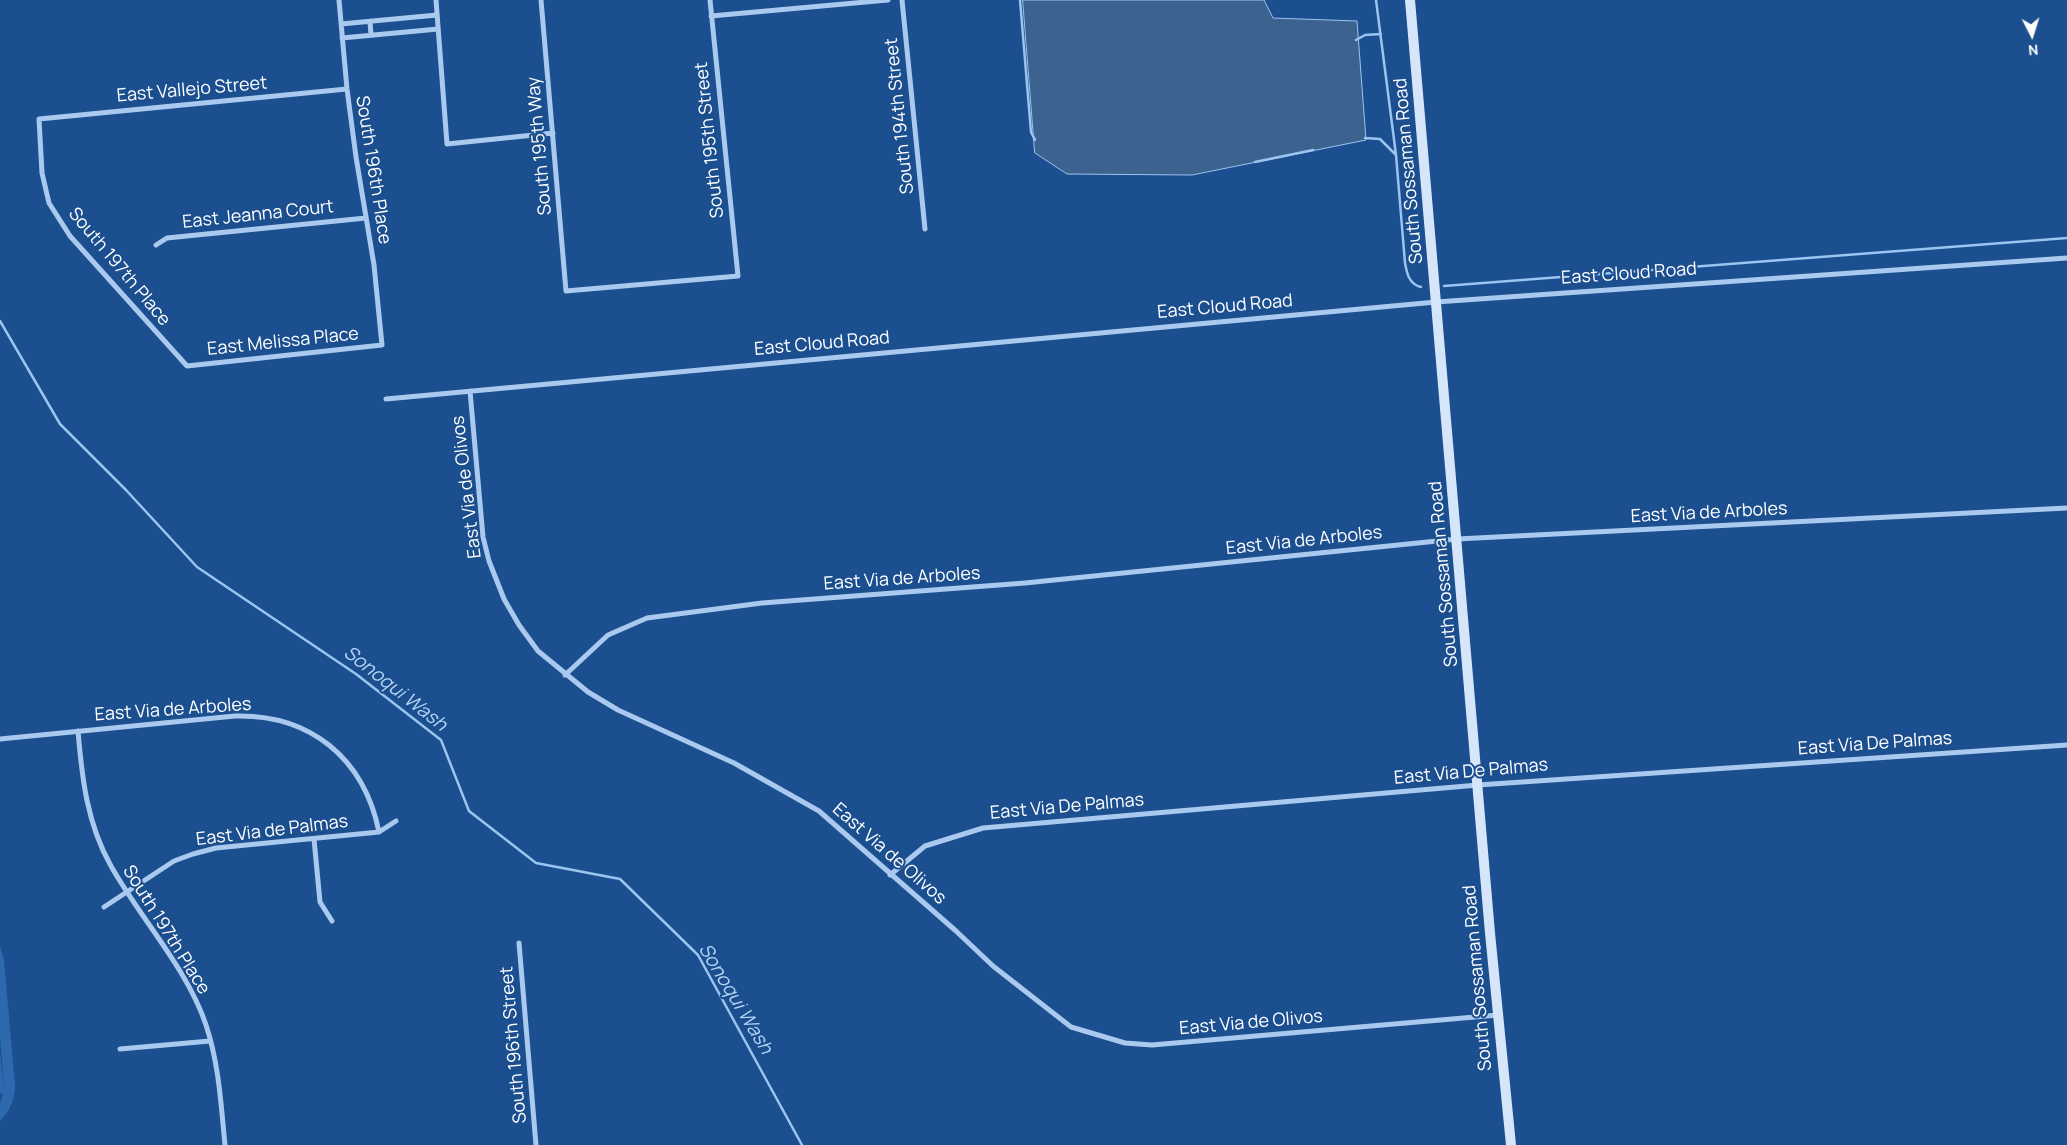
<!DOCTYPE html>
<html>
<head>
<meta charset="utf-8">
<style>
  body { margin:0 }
  #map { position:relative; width:2067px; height:1145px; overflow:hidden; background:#1b4f8f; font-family:Manrope,sans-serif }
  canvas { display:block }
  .north { position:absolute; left:2007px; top:10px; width:50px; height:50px; -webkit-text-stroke:4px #1b4f8f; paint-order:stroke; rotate:175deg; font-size:14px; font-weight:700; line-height:20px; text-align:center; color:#fff }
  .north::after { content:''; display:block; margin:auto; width:18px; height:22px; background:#fff; clip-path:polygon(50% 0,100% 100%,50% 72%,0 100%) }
</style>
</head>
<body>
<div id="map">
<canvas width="2067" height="1145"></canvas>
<div class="north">N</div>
</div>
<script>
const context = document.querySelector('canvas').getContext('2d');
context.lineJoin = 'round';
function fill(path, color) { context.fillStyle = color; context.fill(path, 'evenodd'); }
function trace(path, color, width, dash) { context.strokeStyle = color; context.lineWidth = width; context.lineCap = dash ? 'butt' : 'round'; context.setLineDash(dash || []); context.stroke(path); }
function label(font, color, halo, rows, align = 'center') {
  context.font = font + ' Manrope,sans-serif'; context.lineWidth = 4; context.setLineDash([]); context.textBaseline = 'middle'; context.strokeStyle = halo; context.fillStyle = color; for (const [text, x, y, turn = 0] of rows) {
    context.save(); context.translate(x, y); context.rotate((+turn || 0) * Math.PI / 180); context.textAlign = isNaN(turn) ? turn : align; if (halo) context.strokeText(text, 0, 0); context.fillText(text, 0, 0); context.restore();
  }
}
const green = new Path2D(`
  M0,946L4,960L15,1085C15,1099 10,1111 0,1121V1103L3,1094L0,1093V1053L4,1090V1089L0,1036Z`);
const water = new Path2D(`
  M1023,0H1264L1273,18L1357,21L1366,140L1192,175L1067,174L1035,153Z`);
const stream = new Path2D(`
  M1020,0L1031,132L1035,140
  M1376,0L1396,155L1405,263C1407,274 1409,284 1421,287
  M1356,40L1365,35L1381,34
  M1365,138L1380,139L1396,155
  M1255,162L1313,150
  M1444,286L2067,238
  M0,321L60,424L126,490L197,567L356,674L441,740L469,811L536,863L620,879L698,955L802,1145`);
const minor = new Path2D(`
  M339,0L347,89L356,157L374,265L382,345L187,366L70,236L49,203L42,173L39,119L347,89
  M436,0L447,144L553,133
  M541,0L566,291L738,276L710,0
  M902,0L925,229
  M711,16L888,0
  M370,21L371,35
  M341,24L437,15
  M342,38L438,29
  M156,245L167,238L366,218
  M470,391L483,537L489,561L504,599L519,625L538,651L588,692L618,710L734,763L819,811L956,931L993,966L1071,1027L1125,1043L1152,1045L1498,1015
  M386,399L1436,302L2067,258
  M565,675L608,635L647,618L762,603L1025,583L1457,539L2067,508
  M78,731C82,778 87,824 111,866C140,918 187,968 206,1025C219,1064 221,1105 225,1145
  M0,739L235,716C310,714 364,758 379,832
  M314,839L320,902L332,921
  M890,875L925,846L983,828L1478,785L2067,745
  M104,907L174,861L193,854L216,848L379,832L396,821
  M519,943L536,1145
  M120,1049L210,1041`);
const secondary = new Path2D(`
  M1410,0L1490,933L1511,1145`);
const streetNames = [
  ["East Vallejo Street",192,90,-5],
  ["South 194th Street",900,116,-96],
  ["South 195th Street",710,140,-96],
  ["South 195th Way",540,146,-95],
  ["South 196th Place",373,170,81],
  ["South Sossaman Road",1409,171,-95],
  ["East Jeanna Court",258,215,-6],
  ["South 197th Place",119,267,50],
  ["East Cloud Road",1629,274,-4],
  ["East Cloud Road",1225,307,-5],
  ["East Melissa Place",283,342,-6],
  ["East Cloud Road",822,344,-5],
  ["East Via de Olivos",467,487,-97],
  ["East Via de Arboles",1709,513,-3],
  ["East Via de Arboles",1304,541,-6],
  ["South Sossaman Road",1444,574,-95],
  ["East Via de Arboles",902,579,-4],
  ["East Via de Arboles",173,710,-4],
  ["East Via De Palmas",1875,744,-4],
  ["East Via De Palmas",1471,772,-5],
  ["East Via De Palmas",1067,807,-5],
  ["East Via de Palmas",272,831,-7],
  ["East Via de Olivos",889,854,41],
  ["South 197th Place",166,930,58],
  ["South Sossaman Road",1478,978,-95],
  ["East Via de Olivos",1251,1023,-5],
  ["South 196th Street",514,1045,-95]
];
const waterNames = [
  ["Sonoqui Wash",395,689,38],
  ["Sonoqui Wash",735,999,59]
];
fill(green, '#2e69ad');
fill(water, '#3c6290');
trace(water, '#9cc4f0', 1);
trace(stream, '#9cc4f0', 2.5);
trace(minor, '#a9c9ee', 5);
trace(secondary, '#d6e6fa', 10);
label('18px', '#fff', '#1b4f8f', streetNames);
label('italic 19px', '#b5d3f5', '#1b4f8f', waterNames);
</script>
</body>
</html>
